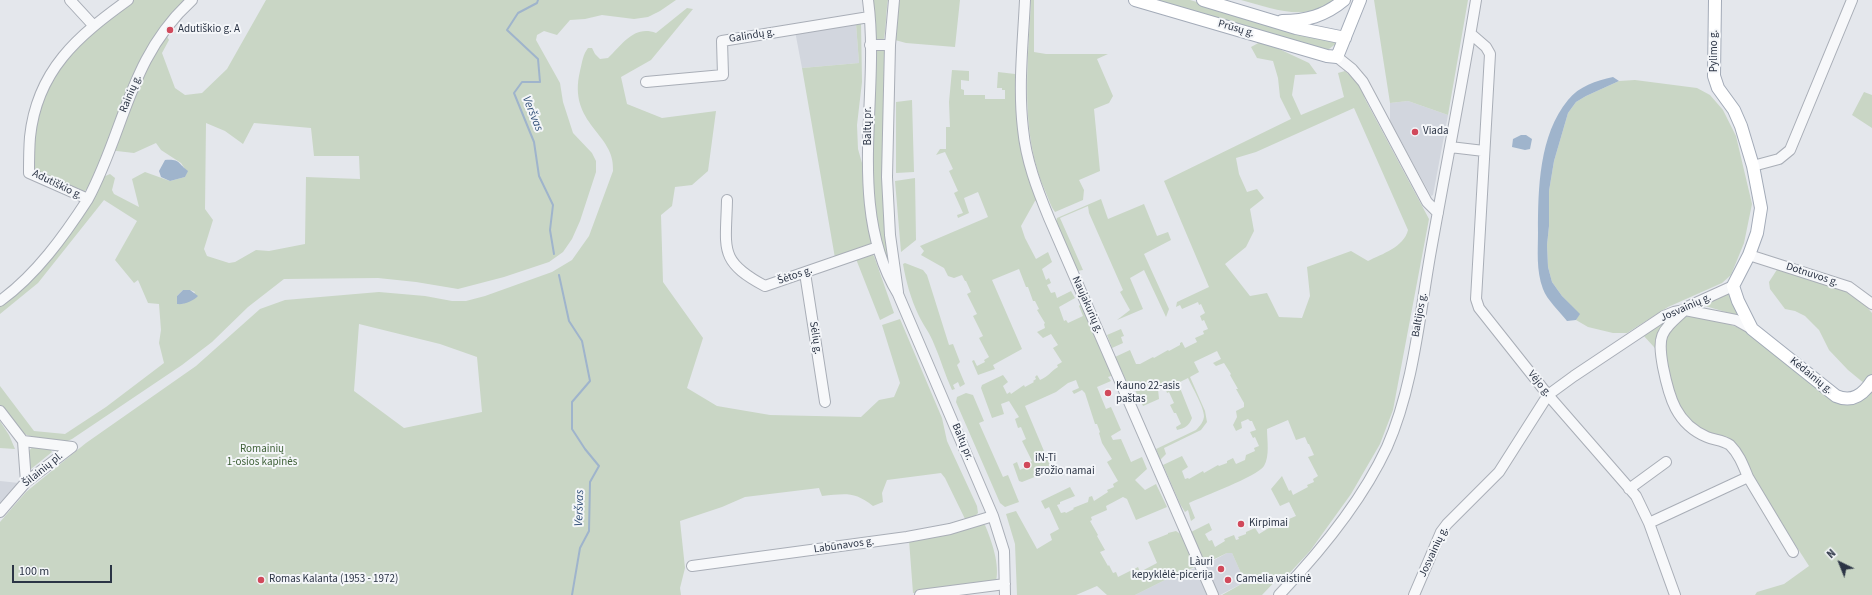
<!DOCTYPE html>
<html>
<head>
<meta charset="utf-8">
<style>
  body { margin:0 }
  #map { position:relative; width:1872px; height:595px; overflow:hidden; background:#e4e7ec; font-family:"Source Sans 3",sans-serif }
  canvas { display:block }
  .north { position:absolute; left:1820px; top:543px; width:40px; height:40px; -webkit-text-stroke:3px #f4f6f9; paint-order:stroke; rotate:317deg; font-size:11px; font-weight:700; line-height:16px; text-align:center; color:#2b3445 }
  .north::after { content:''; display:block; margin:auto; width:14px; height:18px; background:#2b3445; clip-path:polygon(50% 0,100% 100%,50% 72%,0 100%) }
  .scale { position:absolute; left:12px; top:565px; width:100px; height:18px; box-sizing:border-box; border:2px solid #2b3445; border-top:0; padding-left:5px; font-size:12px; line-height:14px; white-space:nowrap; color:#2b3445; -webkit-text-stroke:3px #f4f6f9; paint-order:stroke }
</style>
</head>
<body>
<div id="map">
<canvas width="1872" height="595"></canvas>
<div class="north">N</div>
<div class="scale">100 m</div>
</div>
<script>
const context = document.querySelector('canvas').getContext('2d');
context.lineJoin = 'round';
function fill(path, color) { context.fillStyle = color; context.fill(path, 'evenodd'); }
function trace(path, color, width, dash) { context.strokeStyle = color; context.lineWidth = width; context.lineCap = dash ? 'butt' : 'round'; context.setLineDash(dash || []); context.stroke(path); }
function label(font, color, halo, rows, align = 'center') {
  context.font = font + ' "Source Sans 3",sans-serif'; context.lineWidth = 4; context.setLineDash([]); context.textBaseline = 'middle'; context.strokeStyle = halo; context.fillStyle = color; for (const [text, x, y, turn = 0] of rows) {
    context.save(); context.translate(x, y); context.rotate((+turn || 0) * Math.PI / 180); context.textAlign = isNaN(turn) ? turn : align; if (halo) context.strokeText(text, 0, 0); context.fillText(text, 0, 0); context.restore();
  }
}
const built = new Path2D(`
  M856,24L859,63L802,68L795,31Z
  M1408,101L1448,115L1433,195L1431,196L1390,121V103Z
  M0,481L19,483L0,504Z
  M1227,553H1232L1245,582L1220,595H1135L1173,576L1207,564Z`);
const green = new Path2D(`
  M133,0H188L165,33L169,40L162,53L175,88L185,95L202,93L227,69L266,0H676L660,11L648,17L634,19L602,15L585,19L570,20L557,35L544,31L537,35L536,40L560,83L563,102L573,133L592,153L596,161V172L580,221L572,239L563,252L549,262L504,277L458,289L416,282L378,278L284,279L248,307L212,342L182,365L72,439L65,442L32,437L22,433L0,407V386L34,431L65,434L106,407L164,363L159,343L161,330L159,304L148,303L138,280L134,283L115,260L137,221L104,200L38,283L0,314V305L16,294L103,177L110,174L115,178L112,190L114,194L139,207L132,179L145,172L170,181L185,177L187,172L181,163L161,150L156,143L134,153L108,150L100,174L83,193L31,170L38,115L50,81L61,62L95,28ZM206,123L225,131L243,144L254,123L311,128L314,156H359L360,179L306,177L305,244L269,251L256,250L235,262L229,263L207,256L204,249L213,220L205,209ZM183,290H190L195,292C190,299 186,305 177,304V296Z
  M872,0H888C886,9 886,36 883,41H877L874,38Z
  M900,0H960L955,47L906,43L895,40L898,7Z
  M1031,0H1034V52L1046,54H1108L1097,59L1113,96L1109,103L1094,109L1100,171L1079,180L1084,190L1083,200L1055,212C1051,207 1049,200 1046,193C1019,134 1028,63 1031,0Z
  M1151,0H1190L1293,30L1334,38L1337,43L1329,49H1325Z
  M1241,0H1335C1306,23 1272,8 1241,0Z
  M1374,0H1468L1448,115L1408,101L1390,103Z
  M687,8L693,9L651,60L621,77L627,104L662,118L716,111L708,171L692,185L675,187L672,206L661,215L663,282L703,338L687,388L717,406L770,415L861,417L879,400L894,397L900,383L882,325L900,319L942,418L947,441L977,506L978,513L973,518L966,521L945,478L941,473L887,480L882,493L883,502L873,506C854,491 845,494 822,496L819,488L745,497L722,507L680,521L685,568L680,588L681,595H0V522L12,508L26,492L86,443L196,366L260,309L285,300L379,292L425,296L452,301H466L485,296L552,272L572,260L589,236L613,171C616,133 567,125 580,71C582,63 583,54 588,48H592L595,54L600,59L608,58C623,44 634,25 656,33ZM359,324L440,344L477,357L482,412L404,428L354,391Z
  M861,22L862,82L857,125L858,149L864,170L867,223L872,243L871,245L835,258L802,68L859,63L856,24Z
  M1262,41L1309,63L1317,74L1295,75L1292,95L1301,115L1344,97L1338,73L1345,71C1354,79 1363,87 1365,99L1429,219L1393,410L1380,444L1351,494L1310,551L1285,578L1281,575L1262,595H1222L1245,582L1232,553H1227L1204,564L1191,532L1209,523L1212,530L1205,534L1209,541L1212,540L1215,547L1225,541L1224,539L1234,535L1236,540L1239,539L1238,537L1246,534V532L1255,528L1259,534L1277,523L1280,528L1290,521L1289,519L1296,516L1289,502L1280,506L1271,489L1282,476L1289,491L1291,490L1293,495L1308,487L1307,485L1314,482L1313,479L1318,476L1308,457L1314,455L1309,444H1308L1305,437L1296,440L1288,420L1267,429C1267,440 1270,456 1264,466C1256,477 1204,496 1189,503L1195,518L1191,521L1188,510L1185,512L1180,504L1163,465L1182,456L1188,467L1182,471L1185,479L1188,478L1189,479L1203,471L1204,473L1218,465L1219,466L1227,463V461L1233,458L1236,464L1245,460L1246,455L1255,451L1254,448L1259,446L1255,437L1253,438L1250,432L1256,430L1252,421H1250L1248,419L1241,422L1242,428L1236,431L1233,425L1237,417L1236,411L1244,407V403L1236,389H1238L1230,375L1231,374L1224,363L1216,366L1213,363L1221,359L1217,351L1194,362L1199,372L1190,377L1205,411L1207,422L1201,430L1164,448L1166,454L1160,460L1156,449L1196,430C1200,426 1204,421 1204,416C1204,407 1192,387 1188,378L1178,383L1192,418C1189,426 1185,428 1177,430L1176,427L1181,424L1176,413H1174L1170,405L1174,403L1169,392L1167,393L1165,387L1158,389L1159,399L1143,406L1135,390L1131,391L1115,357L1130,350L1136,364H1140L1153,357L1154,358L1168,350L1169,351L1180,345V343L1182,342L1185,348L1197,342L1195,338L1204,334L1203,331L1208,329L1204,320L1202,321L1200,316L1205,313L1201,304L1199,305L1198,302L1182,309L1180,305L1176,307L1177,302L1209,287L1164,181L1291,119L1280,97L1278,78L1273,61L1257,58L1251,47ZM1354,108L1408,230C1404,247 1382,254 1368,261L1351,251L1307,267L1310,296L1302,318L1279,317L1267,293L1250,296L1225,264L1246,247L1254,231L1250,209L1264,198L1257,189L1247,192L1239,174L1236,158L1256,152Z
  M877,49H883L884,51L883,193L891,274L877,227L874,206L873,167L874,51Z
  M952,70L969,71V81L961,80V89L964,90V95H985V99H1005V90H1002V88H997L998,72L1015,74L1017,78L1038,200L1035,201L1021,226L1025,238L1036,259L1048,252L1052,262L1042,269L1046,280L1049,278L1051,283L1047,285L1051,293L1055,292L1057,298L1071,291L1075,298L1059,307L1064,321L1066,320L1068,323L1083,316L1079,306L1082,303L1114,375L1108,377L1111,381L1097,387L1106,409L1111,407L1121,430L1111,436L1113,440L1121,439L1131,462L1142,457L1147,469L1135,480L1145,490L1156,484L1167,507L1136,520L1127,499L1123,497L1106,506L1107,510L1091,517L1092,520L1090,521L1098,535L1097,536L1105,550L1100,552L1108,566L1109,565L1113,573L1116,572L1118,577L1138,567L1140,572L1157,563L1148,542L1168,534V533L1176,531L1182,535L1195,567L1173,576L1135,595H1107L1097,586L1076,595H1017L1015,544L1006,514L1016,511L1037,549L1052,540L1050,534L1059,529L1049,507L1045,509L1041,501L1070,487L1075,496L1060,502V504L1057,505L1061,513L1065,512L1066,513L1074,509L1073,508L1088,502L1089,497L1092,496L1094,501L1108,492L1107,490L1114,487L1113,484L1118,481L1107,462L1112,459L1102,443L1099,433L1100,432L1097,424H1095L1085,393L1082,390L1074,394L1072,391L1079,388L1076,380L1068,383L1056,392L1025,406L1052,470L1022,482L1019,481L1013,464L1017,462L1020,470L1028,466L1027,463L1032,461L1022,441L1026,439L1021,427L1018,428L1015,419L1019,417L1009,401L1001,404L1004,414L992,418L981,388L982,385L1003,375L1008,382L1003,386L1007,394L1010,392L1011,394L1024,385L1025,387L1034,382L1033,381L1036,379L1035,377L1037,375L1040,380C1049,376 1050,372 1058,367L1057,365L1062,362L1053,348L1058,345L1051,334L1043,338L1037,332L1045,328L1044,324L1045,323L1037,310L1039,309L1035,301H1033L1028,287H1026L1019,269L992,280L1022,349L993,365L995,369L978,375L972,361L974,360L977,366L985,362L984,360L989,357L979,338L983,336L973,316L977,314L967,294L971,292L966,281H965L962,275L954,278L948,276L944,268L921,255L924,251L920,246L988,217L978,192L964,198L969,213L958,218L957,215L963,213L954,193L958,191L949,171L953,169L945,152L936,155L940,149H946V127H950L949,102Z
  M1635,80L1697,88L1710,95L1723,110L1736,136L1752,204L1744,243L1731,275L1722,283L1668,307L1627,333H1613L1588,327L1576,320L1579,314L1562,296L1552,282L1548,267L1547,245L1549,226V191L1554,161L1568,113L1576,102L1586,96L1619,81Z
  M1864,92L1872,95V128L1852,115Z
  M912,100L914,172L896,173V102Z
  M915,178L916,240L901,252L895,181Z
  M1101,199L1108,219L1144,204L1157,236L1168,232L1171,240L1144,254L1169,309L1166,317L1144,270L1130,278L1143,309L1117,320L1130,310L1120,292L1123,290L1089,213L1088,206L1060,218L1083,270L1077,271L1056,221L1057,218Z
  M871,253L874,256L894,313L880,320L856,259Z
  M905,263L923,270L927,275L949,345L953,344L960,362L957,365L965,384L960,387L958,382L953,385L955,389L952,390C945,375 941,360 934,344C930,333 923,325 918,314C911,299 906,282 903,264Z
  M1778,268L1847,291L1864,304L1872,313V375L1865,384L1848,370L1829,350L1819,330L1805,316L1795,311L1785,309L1770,289L1769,282Z
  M1730,293L1740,314L1739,316L1702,305Z
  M1684,316C1709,318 1739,324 1760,339C1787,358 1811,382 1836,403C1854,407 1860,405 1872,390V595H1755L1757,592L1784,584L1809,566L1753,479L1737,450L1704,433L1678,410L1664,358L1643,335L1668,320Z
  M1121,329L1124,336L1121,337L1123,343L1112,348L1107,335Z
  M966,393L973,395L984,421L979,423L1003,477L1008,475L1019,502L1005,507L1000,503L956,402L957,397Z
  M0,421L9,435L15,449L0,448Z
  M33,446L50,449L52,452L31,469L25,456Z
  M981,524L985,525C992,542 1000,564 996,582L913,593L909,540Z`);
const water = new Path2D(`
  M1613,77L1619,81L1586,96L1576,102L1568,113L1554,161L1549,191V226L1547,245L1548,267L1552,282L1562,296L1580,314L1576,320L1567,321C1560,312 1547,300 1543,289C1536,270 1538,251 1538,232C1538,189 1539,135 1568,100C1579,86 1596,81 1613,77Z
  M1521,135H1526L1532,139L1530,149L1525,150L1512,147L1513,139Z
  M165,160C181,159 177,163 188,171L185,177L170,181L161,177L159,171Z
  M183,290H190L198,296C193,301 184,305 177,304V296Z`);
const stream = new Path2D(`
  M538,0L537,3L518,13L507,30L538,59L540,82H522L514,93L534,142L539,176L553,205L550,230L554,254
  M559,275L569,321L582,341L590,381L572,402V429L585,449L599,466L590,482L589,531L580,548L572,595`);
const minor = new Path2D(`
  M70,0L93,25
  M868,0C881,96 845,207 898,294L993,516L1004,551L1005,595
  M894,0L890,45L887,177L890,235L898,292
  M1025,0C1023,43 1018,87 1023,129C1026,160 1037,189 1049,218L1213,595
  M1471,34L1486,47L1490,54L1476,299L1479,308L1548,395L1636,496L1649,523L1675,595
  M870,45H890
  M1337,57L1352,69L1363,82L1427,202L1438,213
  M646,82L723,75L722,41L869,17
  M1450,147L1484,151
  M1753,166L1779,159L1790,150L1852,0
  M88,199C125,130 129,57 192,0
  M727,200C726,249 718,261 765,286L878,247
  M1749,255L1849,287L1872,304
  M805,273L825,402
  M0,301C36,275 64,236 88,199L29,173C29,161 29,149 30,137C37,70 78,36 128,0
  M0,411L23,441
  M1748,477C1743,465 1739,454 1730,445C1723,440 1714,440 1707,437C1676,424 1669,397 1663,367C1657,334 1661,332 1685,310L1736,320L1752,329
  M26,482L23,441L72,447
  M1629,489L1666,462
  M0,512L26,482L72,447
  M1649,523L1748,477L1793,552
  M692,566L907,537L950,529L993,516
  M920,595L1005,584
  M1279,595C1320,552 1362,501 1387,447C1413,388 1419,320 1430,256C1445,171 1462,86 1476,0
  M1414,595L1441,532L1447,524L1499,472L1548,395L1574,376L1664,316L1674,312L1685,310L1689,306L1733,286`);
const major = new Path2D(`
  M1135,0L1327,56L1337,57L1360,0
  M1203,0L1296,28L1345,38
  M1715,0L1714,76L1718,88L1734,110L1741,126L1753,166L1761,208L1757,233L1749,255L1733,286L1738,301L1752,329L1836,396C1852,403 1863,395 1872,381
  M1282,21C1306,21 1325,16 1344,0`);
const markers = [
  [170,30,4,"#d1495b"],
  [1415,132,4,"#d1495b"],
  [1108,393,4,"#d1495b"],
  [1027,465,4,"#d1495b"],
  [1241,524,4,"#d1495b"],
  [1221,569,4,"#d1495b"],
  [261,580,4,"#d1495b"],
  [1228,580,4,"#d1495b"]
];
const streetNames = [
  ["Prūsų g.",1236,29,16],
  ["Galindų g.",752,36,-9],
  ["Pylimo g.",1715,51,-90],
  ["Rainių g.",131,94,-67],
  ["Baltų pr.",869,126,-90],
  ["Adutiškio g.",57,185,26],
  ["Dotnuvos g.",1812,275,18],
  ["Šėtos g.",795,276,-19],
  ["Naujakurių g.",1087,305,66],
  ["Josvainių g.",1686,308,-24],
  ["Baltijos g.",1420,315,-80],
  ["Sėlių g.",815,338,81],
  ["Kėdainių g.",1811,376,39],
  ["Vėjo g.",1539,384,51],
  ["Baltų pr.",962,442,67],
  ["Šilainių pl.",43,470,-39],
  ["Labūnavos g.",844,546,-8],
  ["Josvainių g.",1434,552,-65]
];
const poiNames = [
  ["Adutiškio g. A",178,30],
  ["Viada",1423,132],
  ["Kauno 22-asis",1116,387],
  ["paštas",1116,400],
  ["iN-Ti",1035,459],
  ["grožio namai",1035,472],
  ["Kirpimai",1249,524],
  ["Làuri",1213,563,"right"],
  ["kepyklėlė-picerija",1213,576,"right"],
  ["Romas Kalanta (1953 - 1972)",269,580],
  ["Camelia vaistinė",1236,580]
];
const parkNames = [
  ["Romainių",262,450],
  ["1-osios kapinės",262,463]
];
const waterNames = [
  ["Veršvas",532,114,68],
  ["Veršvas",580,508,-88]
];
fill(built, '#d2d6de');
fill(green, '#c9d6c5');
fill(water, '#9fb4cc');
trace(stream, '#9fb4cc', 2);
trace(minor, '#a9aeb7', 12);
trace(major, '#a3abb8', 14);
trace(minor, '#f7f8fa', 10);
trace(major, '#fff', 12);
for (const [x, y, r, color] of markers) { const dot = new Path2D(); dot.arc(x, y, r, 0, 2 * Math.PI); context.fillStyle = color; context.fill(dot); trace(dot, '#f4f6f9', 1.5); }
label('11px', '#2b3445', '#f4f6f9', streetNames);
label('11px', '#2b3445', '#f4f6f9', poiNames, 'left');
label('11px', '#3f6138', '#f4f6f9', parkNames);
label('italic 12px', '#34527a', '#f4f6f9', waterNames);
</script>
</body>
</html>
